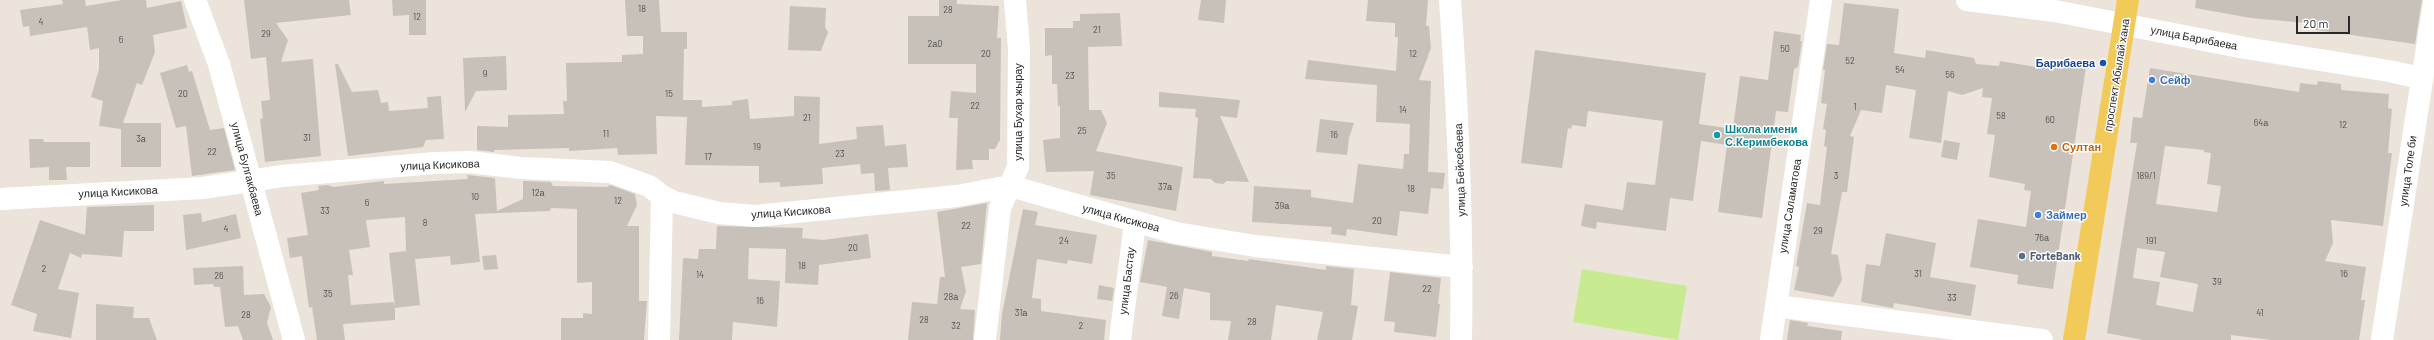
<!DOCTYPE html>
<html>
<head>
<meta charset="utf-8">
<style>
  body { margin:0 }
  #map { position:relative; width:2434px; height:340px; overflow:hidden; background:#ece4db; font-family:Barlow,sans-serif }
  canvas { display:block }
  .scale { position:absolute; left:2296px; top:16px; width:54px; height:18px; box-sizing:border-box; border:2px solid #292929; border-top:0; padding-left:5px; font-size:12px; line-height:14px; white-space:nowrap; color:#292929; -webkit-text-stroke:3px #fff; paint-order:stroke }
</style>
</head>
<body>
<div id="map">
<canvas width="2434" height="340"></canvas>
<div class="scale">20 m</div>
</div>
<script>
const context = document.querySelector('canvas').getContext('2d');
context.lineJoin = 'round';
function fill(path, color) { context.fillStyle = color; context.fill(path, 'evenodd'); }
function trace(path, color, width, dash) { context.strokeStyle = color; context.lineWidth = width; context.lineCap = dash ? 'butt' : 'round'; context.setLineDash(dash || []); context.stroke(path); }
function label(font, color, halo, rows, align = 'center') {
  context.font = font + ' Barlow,sans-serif'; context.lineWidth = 3; context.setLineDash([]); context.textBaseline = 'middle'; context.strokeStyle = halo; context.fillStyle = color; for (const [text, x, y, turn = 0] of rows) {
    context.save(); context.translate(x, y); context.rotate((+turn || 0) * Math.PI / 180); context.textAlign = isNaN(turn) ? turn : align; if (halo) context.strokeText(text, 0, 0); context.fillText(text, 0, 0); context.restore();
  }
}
const pitch = new Path2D(`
  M1582,269L1687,286L1678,340L1573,322Z`);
const building = new Path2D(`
  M62,0H85L86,6L122,0H146L147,8L181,1L187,28L153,35L155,52L142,85L137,83L123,123H161V167H121V128V129L99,126L103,101L91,97L99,69V48L90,50L87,27L30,36L29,26L23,27L20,10L63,4Z
  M244,0H349L351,15L276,23L288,40L281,62L313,59L321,156L265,162L260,119L263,118L261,101L270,100L266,57L251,59Z
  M392,0H426V35H409V15L393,16Z
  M625,0H659L661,32H687V49H684L683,100H702V107L732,105V101L748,99L750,119L794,116V96L820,97L819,144L857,139L856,127L883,125L885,146L906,144L908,167L888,168L890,190L875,191L874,173L861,174L860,164L822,168L823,184L780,187V182L759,183V166L685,165L687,117L656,116L657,154L618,155L617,148L569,151V148L494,150V152L477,150V126L508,127V115L564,114L563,101H567L566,63L622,62V55L643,54V36H627Z
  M939,0H957V4L999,6L997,38H1001L1000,140L995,149H989V160H972L973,169L956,170L958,118H949L951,91L976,93V64H908V16H939Z
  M1201,0H1226L1224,23L1198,20Z
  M1368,0H1428L1426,26H1429L1431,48L1419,80L1431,81L1428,172L1445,173L1443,189L1431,188L1428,214L1400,211L1397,236L1347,229L1346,236L1331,234L1332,227L1252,222L1254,186L1311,190V197L1353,203L1358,164L1403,169L1404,154H1409L1410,124L1376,122L1377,85L1305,79L1308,60L1396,71L1398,37H1395V23L1366,21Z
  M2196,0H2422L2415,44L2316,30L2317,24L2251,18L2195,8Z
  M1844,3L1899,9L1894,53L1925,58L1926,50L1974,58L1976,64L1999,66L2000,61L2036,67L2037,60L2086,67L2053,289L2017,284L2018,275L1970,267L1978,219L2026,227L2031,191L2024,190L2025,184L1989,177L1995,135L1987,134L1992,98L1982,97L1983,88L1962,95L1948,91L1941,143L1909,138L1916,90L1886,85L1882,113L1861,110L1850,136L1854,137L1847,192H1842L1831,254L1838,255L1842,280L1833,297L1794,290L1799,267L1796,266L1807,203L1820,205L1827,147L1824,146L1826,130L1823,129L1827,104L1821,103L1825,70H1823L1827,44L1839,45Z
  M790,6L826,8L825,27L828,32L821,51L788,50Z
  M1120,13L1122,46L1088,47L1089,110H1101L1107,123L1096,151L1183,167L1176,211L1090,195L1094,171L1046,172L1043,140L1060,138V106H1058L1057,84H1052V55L1045,56V28H1073V21H1080V14Z
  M1774,31L1801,35L1800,41H1802L1798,67L1794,69L1788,112L1776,111L1762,218L1718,212L1727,145L1701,141L1693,201L1670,198L1666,231L1597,222L1596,229L1581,226L1585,204L1623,210L1627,182L1655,185L1663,121L1588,111L1586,127L1572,125L1571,129L1568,128L1562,168L1521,163L1535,50L1706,73L1699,124L1733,129L1740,76L1768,80Z
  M506,56L507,90L476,91L465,112L463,58Z
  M335,64H338L352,92L378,90L381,103L388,102L389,111L428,108L427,97L441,96L444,139L426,140L423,147L348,156Z
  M187,65L189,72L192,71L210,130L224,128L235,170L192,176L186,126L176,128L160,73Z
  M2150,68L2299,92L2300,83L2317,85L2318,81L2341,84V90L2389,94L2388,108L2392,109L2388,153H2392L2383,226L2331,220L2333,243L2325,261L2366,267L2361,300H2365L2359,340H2272L2231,335V340H2143L2107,333L2137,143H2130L2133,117L2142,118ZM2165,146L2204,150V152L2211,153L2207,184L2221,186L2217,212L2156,204ZM2137,248L2165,252L2160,277L2198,284L2193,312L2156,305L2160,282L2133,278Z
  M1159,92L1240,100L1237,118L1220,116L1249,182L1227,181L1223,184L1215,183L1211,179L1193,178L1198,118L1195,117L1196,109L1159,107Z
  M1320,119L1354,123L1349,138L1347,155L1316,152Z
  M29,139H43L44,142H90V167H66L67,180H49V167L30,168Z
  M1944,140L1960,143L1957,160L1941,157Z
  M467,175L495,178L497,211L523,199V181L551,182L553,186L607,187L610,185L635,194L637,205L627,226H639V301H647L644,340H561V318H583V313L592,314V282L577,283V209L551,208L550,211L475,214L480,262L451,265L450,256L415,259L420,305L395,308L389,253L406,251L405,217L366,220L370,247L349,250L353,275H348L351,305L395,302V320L343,324L345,340H317L312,307L309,308L302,256L290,258L287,238L308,235L301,193L319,190L318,186L328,185L333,187L384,181V184L468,179Z
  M987,203L981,264L961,267L966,291L960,309L975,310L973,340H908L912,302L937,304L940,277H945L937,212Z
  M154,205V231H124L122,257L82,254L81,258L70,253L58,289L79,293L71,338L33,331L37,314L11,305L40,220L85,235L87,207Z
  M1023,209L1038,212L1035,225L1097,235L1092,264L1068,260L1067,264L1037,259L1032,298L1041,299V311L1106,320L1104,340H1000L1002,314Z
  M201,213L202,222L236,214L241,238L186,250L183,215Z
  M717,226L803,228L802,238L823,240L868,234L871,258L819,265L818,285L785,283L786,249L749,248L748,279L780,281L777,327L733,322L732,340H679L683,258L698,259L699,249H716Z
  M1886,233L1936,243L1930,277L1976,285L1971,316L1894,303L1893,308L1861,302L1866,264L1880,266Z
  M1148,240L1212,252V256L1248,261L1249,259L1326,270V266L1354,269L1351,305L1358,306L1352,340H1317L1323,312L1276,305L1271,340H1228L1231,321L1210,320V293L1184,288L1179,319L1162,316L1167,287L1140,282Z
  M496,255L498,269L484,270L482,256Z
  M243,266L244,295L264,294L271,307L267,323L273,340H243L238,326L225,327L220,287H214L213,284L194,285L193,268Z
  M1390,272L1441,278L1438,304H1440L1436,337L1394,332L1395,322L1384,321Z
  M1099,285L1114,288L1112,301L1097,299Z
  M96,304L134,307L133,318H149L157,340H96Z
  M1790,320L1808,323L1807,326L1842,331L1841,340H1787Z`);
const minor = new Path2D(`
  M195,0L219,64L294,340
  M1450,0C1458,113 1463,226 1461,340
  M1967,0L2055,11L2245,48L2389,71L2421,78
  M0,199L203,188L282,176L435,163L470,162L521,168L610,172L649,186L662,196L674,202L719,213L755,216L957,196L1010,186L1176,233L1255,246L1462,267
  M1776,306L2042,340
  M659,340L662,196
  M985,340L1000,208L1018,167L1019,49L1015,0
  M1120,340L1135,223
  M1771,340L1821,0
  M2382,340L2434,2`);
const major = new Path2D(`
  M2074,340L2128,0`);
const markers = [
  [2103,63,4,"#1a4fb4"],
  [2152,80,4,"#3f7fe0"],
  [1717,135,4,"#0f9aa8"],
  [2054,147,4,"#e8710a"],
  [2038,215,4,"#3f7fe0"],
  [2022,256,4,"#5c6f8a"]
];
const numberNames = [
  ["18",642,9],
  ["28",948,10],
  ["12",417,17],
  ["4",41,22],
  ["21",1097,30],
  ["29",266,34],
  ["6",121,40],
  ["2а0",935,44],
  ["50",1785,49],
  ["20",986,54],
  ["12",1413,54],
  ["52",1850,61],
  ["54",1900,70],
  ["9",485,74],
  ["56",1950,75],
  ["23",1070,76],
  ["20",183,94],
  ["15",669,94],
  ["22",975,106],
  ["1",1855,107],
  ["14",1403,110],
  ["58",2001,116],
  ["21",807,118],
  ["60",2050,120],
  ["64а",2261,123],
  ["12",2343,125],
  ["25",1082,131],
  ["11",606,134],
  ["16",1334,135],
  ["31",307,138],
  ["3а",141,139],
  ["19",757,147],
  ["22",212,152],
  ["23",840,154],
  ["17",708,157],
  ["35",1111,176],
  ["3",1836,176],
  ["189/1",2146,176],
  ["37а",1165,187],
  ["18",1411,189],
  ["12а",538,193],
  ["10",475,197],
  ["12",618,201],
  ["6",367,203],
  ["39а",1282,206],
  ["33",325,211],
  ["20",1377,221],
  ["8",425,223],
  ["22",966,226],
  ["4",226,229],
  ["29",1818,231],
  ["76а",2042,238],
  ["24",1064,241],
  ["191",2151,241],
  ["20",853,248],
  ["18",802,266],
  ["2",44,269],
  ["31",1918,274],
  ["16",2344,274],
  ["14",700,275],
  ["26",219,276],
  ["39",2217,282],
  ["22",1427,289],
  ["35",328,294],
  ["26",1174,296],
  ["28а",951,297],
  ["33",1952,298],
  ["16",760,301],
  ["31а",1021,313],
  ["41",2260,313],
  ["28",246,315],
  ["28",924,320],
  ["28",1252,322],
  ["32",956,326],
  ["2",1081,326]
];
const streetNames = [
  ["улица Барибаева",2194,38,11],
  ["проспект Абылай хана",2117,75,-81],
  ["улица Бухар жырау",1018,112,-90],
  ["улица Кисикова",440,165,-2],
  ["улица Булгакбаева",247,169,75],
  ["улица Бейсебаева",1460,170,-92],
  ["улица Толе би",2408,171,-82],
  ["улица Кисикова",118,192,-3],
  ["улица Саламатова",1790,206,-81],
  ["улица Кисикова",791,212,-4],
  ["улица Кисикова",1121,218,15],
  ["улица Бастау",1127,281,-83]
];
const transitNames = [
  ["Барибаева",2095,63]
];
const shopNames = [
  ["Сейф",2160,80],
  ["Займер",2046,215]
];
const cultureNames = [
  ["Школа имени",1725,129],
  ["С.Керимбекова",1725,142]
];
const foodNames = [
  ["Султан",2062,147]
];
const serviceNames = [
  ["ForteBank",2030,256]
];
fill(pitch, '#c8eb92');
fill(building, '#c7c1ba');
trace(minor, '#fff', 22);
trace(major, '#f2ca5a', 22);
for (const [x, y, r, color] of markers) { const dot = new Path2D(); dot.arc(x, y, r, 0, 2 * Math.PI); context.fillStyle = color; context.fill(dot); trace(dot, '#fff', 1.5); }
label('9px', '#504f4d', null, numberNames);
label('11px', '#292929', '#fff', streetNames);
label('bold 11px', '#164399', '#fff', transitNames, 'right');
label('bold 11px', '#366cbe', '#fff', shopNames, 'left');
label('bold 11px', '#0d838f', '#fff', cultureNames, 'left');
label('bold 11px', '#c56008', '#fff', foodNames, 'left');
label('bold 11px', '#4e5e75', '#fff', serviceNames, 'left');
</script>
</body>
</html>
